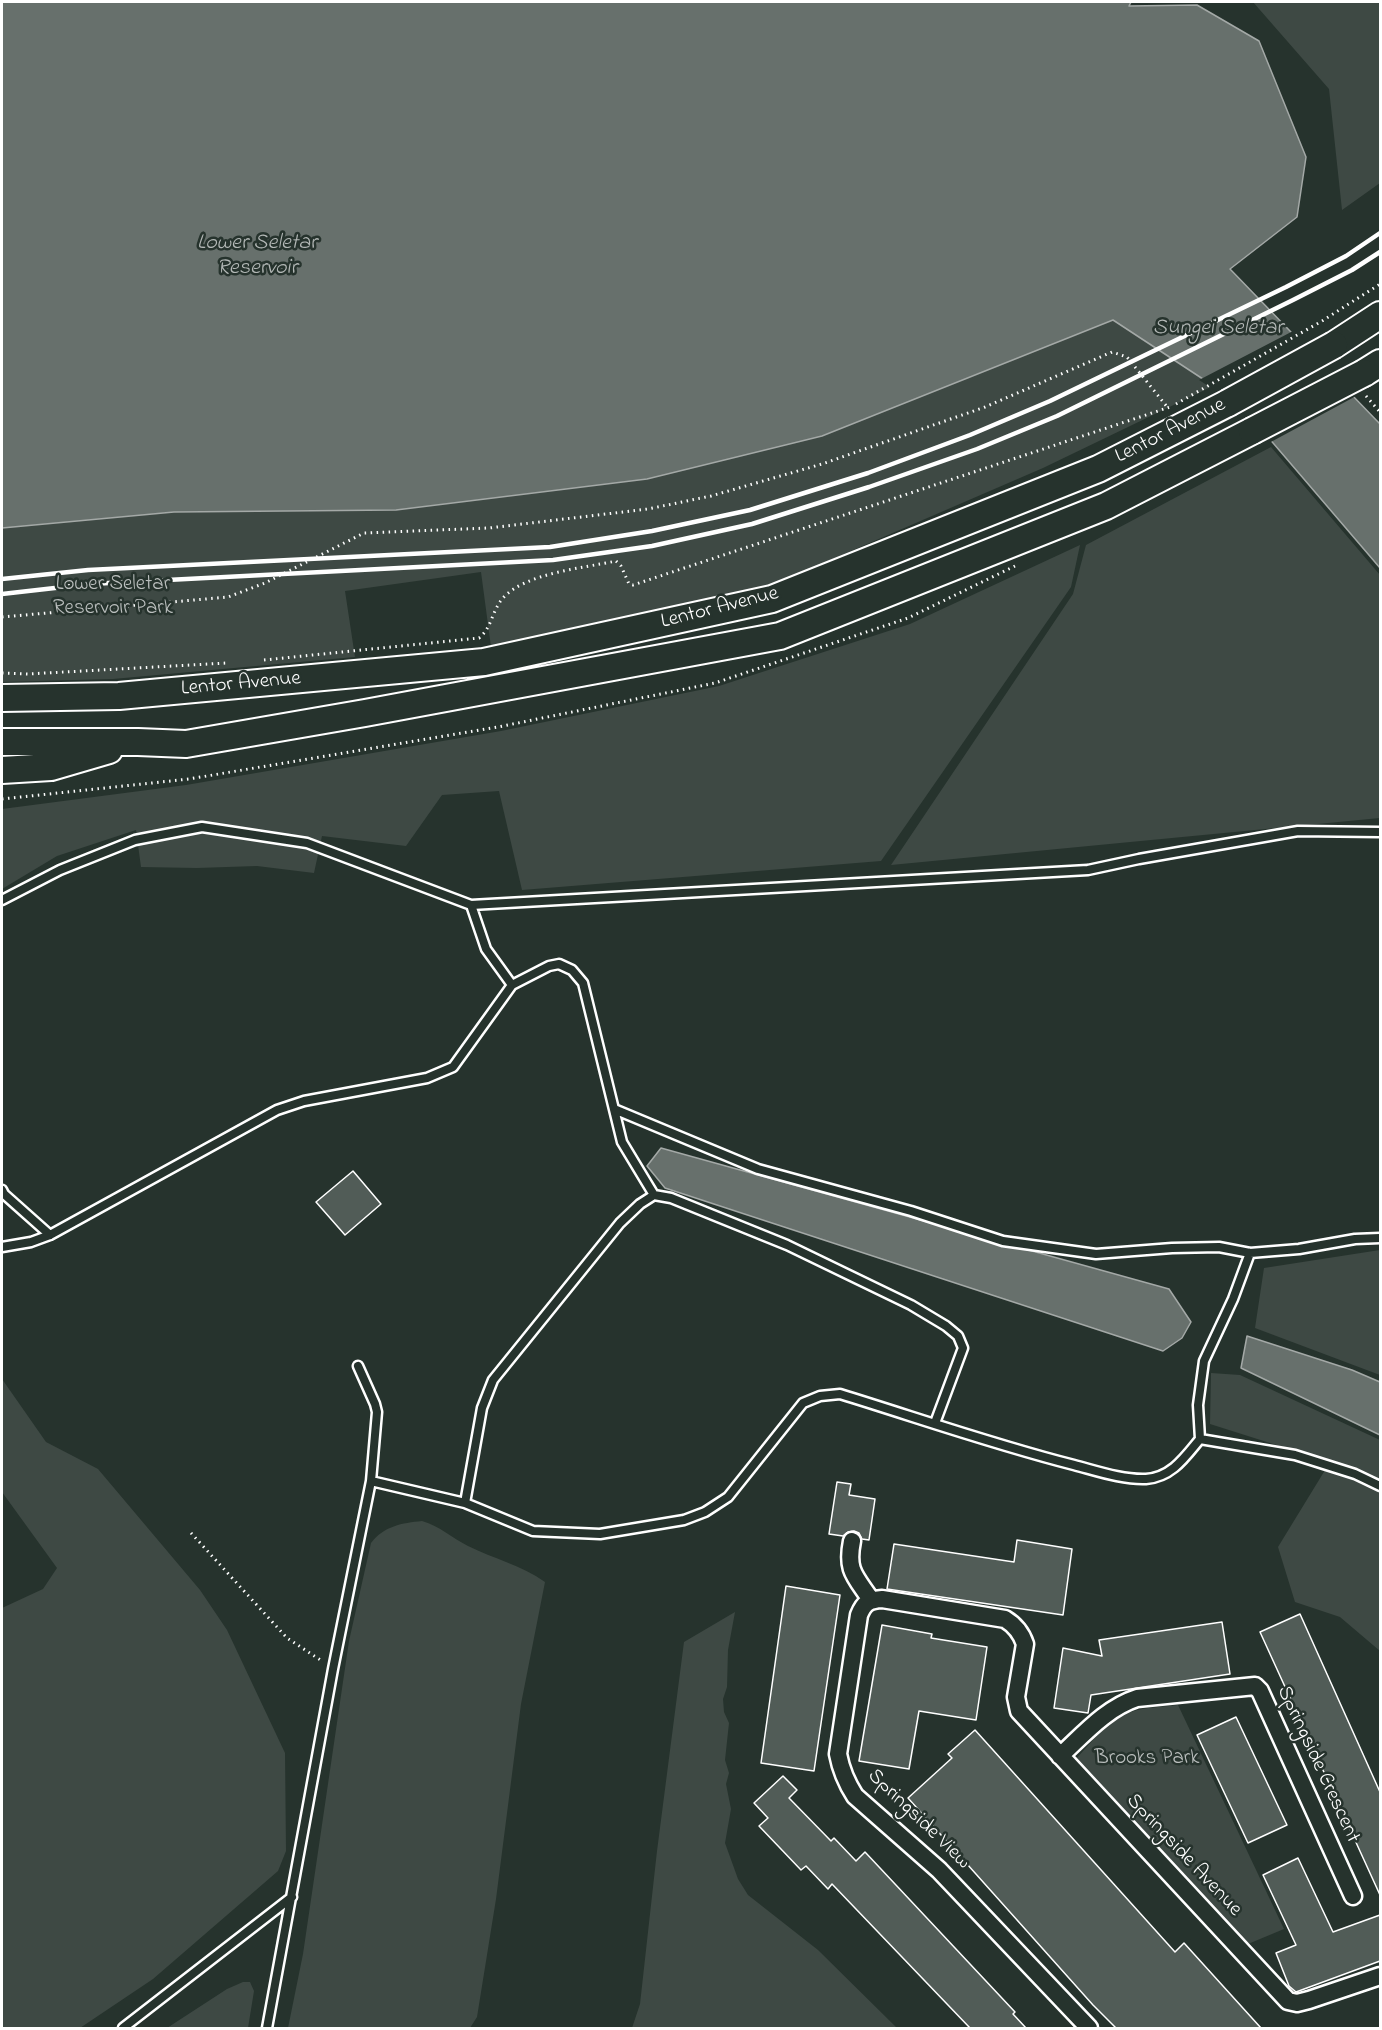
<!DOCTYPE html>
<html>
<head>
<meta charset="utf-8">
<style>
  body { margin:0 }
  #map { position:relative; width:1382px; height:2030px; overflow:hidden; background:#26332d; font-family:"Indie Flower",sans-serif }
  canvas { display:block }
  .frame { position:absolute; inset:0; border:3px solid #fff; pointer-events:none }
</style>
</head>
<body>
<div id="map">
<canvas width="1382" height="2030"></canvas>
<div class="frame"></div>
</div>
<script>
const context = document.querySelector('canvas').getContext('2d');
context.lineJoin = 'round';
function fill(path, color) { context.fillStyle = color; context.fill(path, 'evenodd'); }
function trace(path, color, width, dash) { context.strokeStyle = color; context.lineWidth = width; context.lineCap = dash ? 'butt' : 'round'; context.setLineDash(dash || []); context.stroke(path); }
function label(font, color, halo, rows, align = 'center') {
  context.font = font + ' "Indie Flower",sans-serif'; context.lineWidth = 5; context.setLineDash([]); context.textBaseline = 'middle'; context.strokeStyle = halo; context.fillStyle = color; for (const [text, x, y, turn = 0] of rows) {
    context.save(); context.translate(x, y); context.rotate((+turn || 0) * Math.PI / 180); context.textAlign = isNaN(turn) ? turn : align; if (halo) context.strokeText(text, 0, 0); context.fillText(text, 0, 0); context.restore();
  }
}
const green = new Path2D(`
  M1253,2H1380V183L1342,210L1329,89Z
  M1113,320L1213,386L1043,468L770,586L491,647L481,572L345,591L355,657L113,679L2,682V528L174,512L396,510L647,479L822,436Z
  M1271,447L1380,575V818L891,865L1073,594L1086,545Z
  M1080,545L1071,587L881,861L522,890L499,791L442,795L406,846L322,836L314,873L257,866L197,868L141,867L136,830L57,856L2,889V809L186,785L501,731L719,686L910,624Z
  M1380,1250V1375L1255,1328L1264,1268Z
  M1211,1373L1240,1375L1380,1440V1651L1340,1617L1295,1602L1278,1547L1330,1462L1210,1424Z
  M2,1379L46,1442L98,1469L200,1590L227,1630L285,1753L286,1851L278,1871L153,1979L80,2028H2V1608L43,1589L57,1568L2,1492Z
  M422,1521C440,1526 452,1538 468,1546C494,1559 521,1565 545,1582L521,1704L496,1899L477,2017L470,2028H288L303,1954L349,1641L371,1543C384,1526 402,1523 422,1521Z
  M735,1612L728,1650L727,1687L723,1699L724,1712L729,1723L725,1760L729,1773L726,1784L731,1809L725,1843L738,1879L748,1895L818,1950L897,2028H632L640,2004L657,1851L684,1642Z
  M1178,1705L1284,1929L1248,1944L1077,1758C1092,1741 1109,1720 1131,1712C1146,1707 1162,1707 1178,1705Z
  M243,1982H250L254,1991L248,2028H167L227,1989Z`);
const water = new Path2D(`
  M2,2H1131L1129,6L1197,5L1259,41L1306,157L1297,217L1230,269L1380,424V568L1238,402L1113,320L822,436L647,479L396,510L174,512L2,528Z
  M661,1148L1169,1289L1191,1322L1182,1338L1163,1351L665,1188L647,1166Z
  M1247,1336L1352,1370L1380,1382V1435L1241,1368Z`);
const pier = new Path2D(`
  M1295,330L1358,395L1269,443L1236,404L1199,380Z`);
const building = new Path2D(`
  M353,1171L381,1204L345,1235L316,1202Z
  M837,1482L851,1484L849,1495L875,1499L869,1540L862,1539L859,1533L854,1531L848,1532L843,1536L829,1534Z
  M1017,1540L1072,1549L1063,1615L887,1589L894,1544L1014,1562Z
  M786,1586L840,1595L814,1771L761,1763Z
  M1300,1614L1380,1792V1895L1260,1632Z
  M1222,1622L1230,1674L1091,1695L1088,1713L1054,1708L1063,1648L1102,1656L1099,1640Z
  M882,1625L932,1634L931,1638L987,1647L976,1720L919,1711L909,1769L859,1761Z
  M1236,1717L1287,1825L1248,1843L1197,1735Z
  M975,1730L1175,1952L1184,1943L1261,2028H1116L1093,2005L908,1798L952,1758L948,1754Z
  M783,1776L797,1790L789,1798L831,1841L834,1838L856,1861L865,1852L1015,2012L1013,2014L1026,2028H970L832,1884L828,1889L806,1866L801,1870L759,1826L768,1818L754,1803Z
  M1298,1858L1333,1932L1380,1915V1961L1296,1992L1289,1986L1276,1953L1296,1945L1263,1875Z`);
const path = new Path2D(`
  M1366,396L1380,412
  M1176,404L1322,321L1380,284
  M2,617L228,597L265,583L364,533L489,528L648,509L711,496L822,464L985,407L1112,352L1127,357L1168,408
  M264,660L479,638C492,628 492,610 503,598C525,573 584,568 616,561L621,566L629,584L633,585L1170,407
  M2,673L28,674L227,663
  M2,799L189,779L498,727L715,683L908,618L1015,566
  M191,1533L287,1638L322,1661`);
const lane = new Path2D(`
  M2,900L60,870L135,840L202,827L307,843L471,905L1088,870L1139,859L1298,831L1380,832
  M471,905L486,949L512,985
  M614,1109L758,1169L911,1211L1003,1241L1096,1254L1172,1248L1219,1247L1250,1253L1299,1249L1355,1239L1380,1238
  M2,1190L4,1194L50,1235
  M2,1247L31,1242L50,1235L277,1110L304,1101L427,1078L453,1067L512,985L549,966L559,964L572,970L583,983L622,1142L654,1195
  M1200,1439L1295,1455L1355,1474L1380,1486
  M371,1481L465,1503L533,1531L600,1534L684,1520L705,1512L728,1497L803,1403L820,1396L840,1394C918,1418 995,1445 1074,1465C1097,1471 1123,1480 1146,1479C1172,1477 1185,1457 1200,1439L1198,1405L1204,1361L1233,1299L1250,1253
  M465,1503L482,1408L493,1380L620,1223L640,1204L654,1195L671,1198L787,1245L911,1305L946,1326L958,1336L963,1348L935,1423
  M123,2028L292,1897
  M267,2028L333,1669L371,1481L377,1412L375,1404L358,1366`);
const street = new Path2D(`
  M852,1541C846,1571 855,1576 871,1600
  M1060,1756C1083,1735 1106,1708 1137,1698L1255,1686L1260,1691L1353,1896
  M1089,2028L939,1870L855,1796C846,1782 841,1770 838,1754L859,1615C864,1603 868,1600 882,1599L1005,1619C1015,1625 1021,1632 1025,1644L1016,1697L1019,1711L1288,2001L1297,2003L1309,2000L1380,1976`);
const primary = new Path2D(`
  M1334,345L1380,315
  M1364,373L1380,363
  M2,698L119,696L484,662L772,599L1098,469L1228,403
  M2,742H138L186,744L365,713L780,636L1106,506L1252,431
  M2,770L51,767L109,750`);
const rail = new Path2D(`
  M2,579L88,570L550,547L652,531L750,510L868,473L970,435L1050,401L1286,287L1346,256L1380,233
  M2,594L90,584L553,560L652,546L752,524L869,487L977,449L1057,416L1293,300L1352,270L1380,252`);
const primaryBridge = new Path2D(`
  M1228,403L1334,345
  M1252,431L1364,373`);
const streetNames = [
  ["Lentor Avenue",1171,432,-27],
  ["Lentor Avenue",720,609,-14],
  ["Lentor Avenue",241,685,-5],
  ["Springside Crescent",1317,1765,65],
  ["Springside View",918,1820,44],
  ["Springside Avenue",1183,1856,47]
];
const parkNames = [
  ["Lower Seletar",113,586],
  ["Reservoir Park",113,610],
  ["Brooks Park",1147,1760]
];
const waterNames = [
  ["Lower Seletar",257,244],
  ["Reservoir",257,269],
  ["Sungei Seletar",1218,329]
];
fill(green, '#3e4944');
fill(water, '#67706c');
trace(water, '#a4a9a7', 1.5);
fill(pier, '#26332d');
fill(building, '#515c57');
trace(building, '#fff', 1.5);
trace(lane, '#fff', 13);
trace(street, '#fff', 21);
trace(primary, '#fff', 30);
trace(path, '#fff', 3, [1.5, 4.5]);
trace(lane, '#26332d', 8);
trace(street, '#26332d', 16);
trace(primary, '#26332d', 26);
trace(rail, '#fff', 4.5);
trace(primaryBridge, '#fff', 30, []);
trace(primaryBridge, '#26332d', 26);
label('21px', '#fff', '#26332d', streetNames);
label('21px', '#bbbfbe', '#26332d', parkNames);
label('italic 22px', '#b3b8b6', '#26332d', waterNames);
</script>
</body>
</html>
